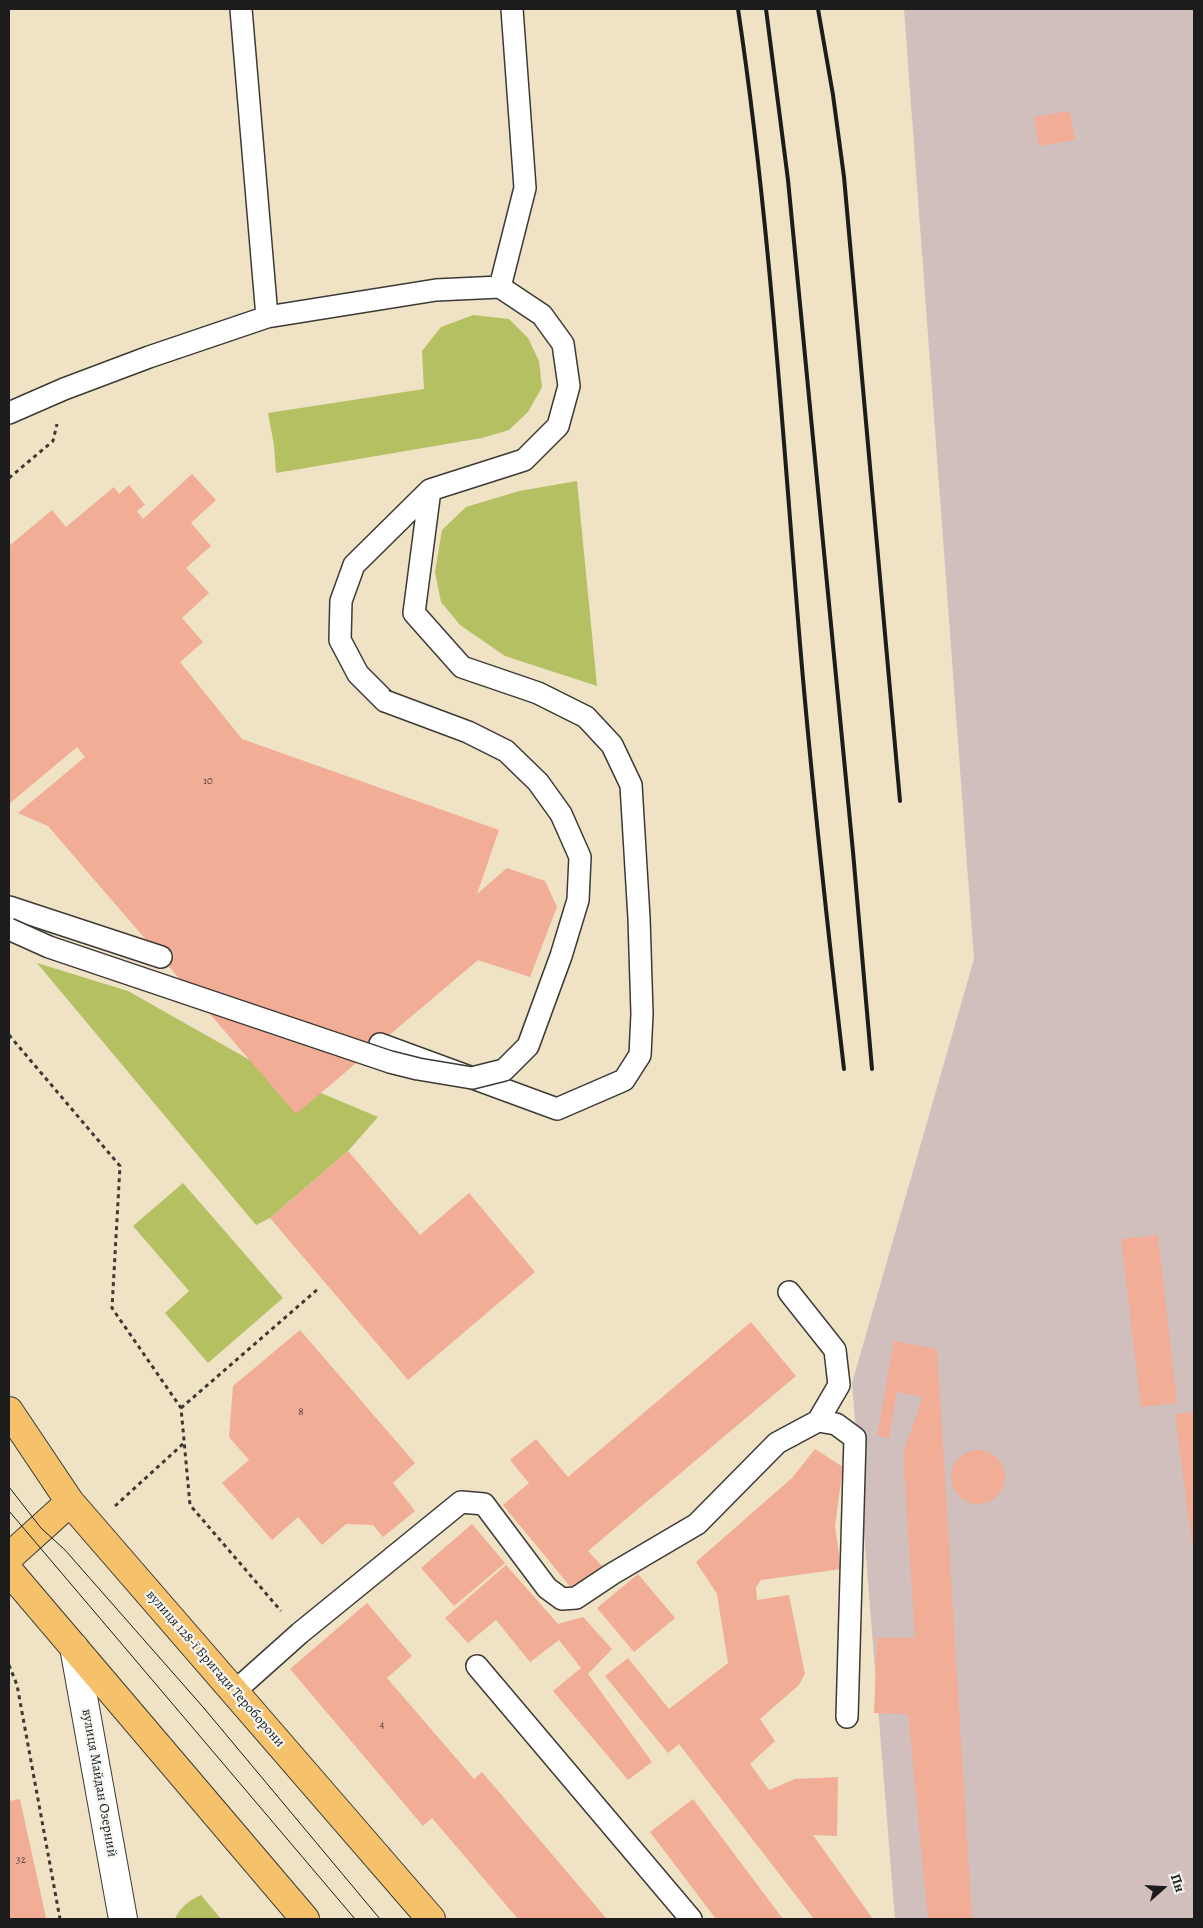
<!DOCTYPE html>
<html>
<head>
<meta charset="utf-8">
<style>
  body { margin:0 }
  #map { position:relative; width:1203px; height:1928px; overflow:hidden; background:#efe2c5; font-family:Alegreya,serif }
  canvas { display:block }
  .frame { position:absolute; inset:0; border:10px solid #1c1c1c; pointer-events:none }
  .north { position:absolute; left:1138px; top:1863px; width:50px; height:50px; -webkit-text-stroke:4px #f6f6f2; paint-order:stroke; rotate:71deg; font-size:14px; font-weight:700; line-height:20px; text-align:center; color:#1c1c1c }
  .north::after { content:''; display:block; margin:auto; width:18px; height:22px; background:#1c1c1c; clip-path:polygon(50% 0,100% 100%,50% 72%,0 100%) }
</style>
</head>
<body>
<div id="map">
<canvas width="1203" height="1928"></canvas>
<div class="frame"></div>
<div class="north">Пн</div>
</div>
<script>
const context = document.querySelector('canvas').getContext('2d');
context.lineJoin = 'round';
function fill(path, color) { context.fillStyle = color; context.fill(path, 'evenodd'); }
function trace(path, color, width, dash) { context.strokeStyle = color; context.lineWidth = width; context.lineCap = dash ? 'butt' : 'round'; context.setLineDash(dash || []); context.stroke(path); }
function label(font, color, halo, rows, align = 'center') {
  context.font = font + ' Alegreya,serif'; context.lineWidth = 4.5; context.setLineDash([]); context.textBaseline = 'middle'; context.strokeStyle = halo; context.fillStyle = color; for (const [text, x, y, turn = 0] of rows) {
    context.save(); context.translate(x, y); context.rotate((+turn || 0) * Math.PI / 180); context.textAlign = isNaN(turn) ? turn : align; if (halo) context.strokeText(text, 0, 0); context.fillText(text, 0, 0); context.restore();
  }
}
const industrial = new Path2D(`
  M904,9H1194V1919H895L852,1383L974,959Z`);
const green = new Path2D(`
  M473,315L509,319L528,338L539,361L542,387L528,412L509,430L482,438L276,473L274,445L268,413L424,389L422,351L441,327Z
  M577,481L597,686L505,656L460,625L441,602L435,572L442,530L466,507L519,491Z
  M37,963L128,991L271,1072L378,1117L348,1151L270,1218L256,1225Z
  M183,1183L283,1298L208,1363L165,1313L189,1291L133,1226Z
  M201,1895L221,1919H175C180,1907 189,1901 201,1895Z`);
const building = new Path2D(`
  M1070,111L1075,140L1039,146L1034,117Z
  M192,474L216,500L191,523L211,546L186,568L209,593L182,618L203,642L180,662L242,739L499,830L477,894L507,868L545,881L557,907L530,977L478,960L296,1114L48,826L18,813L85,757L77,747L9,804V546L52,510L66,527L114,487L119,494L129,485L145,505L137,511L143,519Z
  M348,1151L420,1235L469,1193L535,1272L408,1380L270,1218Z
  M1158,1235L1177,1403L1141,1407L1121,1239Z
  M751,1322L796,1376L588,1551L602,1566L573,1590L503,1505L529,1483L510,1460L536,1439L568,1477Z
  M300,1330L415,1463L393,1483L415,1511L383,1537L373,1525L346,1524L322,1545L298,1517L272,1540L222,1483L249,1460L229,1437L233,1386Z
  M894,1341L937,1349L972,1919H928L908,1714L874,1713L877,1638H915L903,1453L923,1397L897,1392L889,1438L877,1436Z
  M1194,1412V1544L1192,1545L1175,1414Z
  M815,1449L843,1467L835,1526L841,1569L761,1580L756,1587L757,1600L789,1595L805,1674L799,1685L760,1719L775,1741L750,1764L769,1790L795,1779L838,1777L837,1836L813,1835L873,1919H814L679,1744L668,1753L605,1676L628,1658L669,1709L728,1663L717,1594L696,1562L792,1478Z
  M951 1477a27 27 0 1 1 54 0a27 27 0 1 1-54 0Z
  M472,1524L505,1563L454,1606L421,1568Z
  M506,1565L558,1624L583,1617L612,1649L588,1674L652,1762L628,1780L553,1691L581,1668L559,1640L530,1662L496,1620L468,1643L445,1618Z
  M638,1574L675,1618L634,1652L597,1608Z
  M367,1603L412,1656L387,1678L474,1779L482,1772L607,1919H518L432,1818L423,1826L290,1669Z
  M20,1799L46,1918L41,1919H9V1801Z
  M693,1799L783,1919H716L650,1832Z`);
const path = new Path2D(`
  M9,478L53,441L57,424
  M9,1035L120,1166L112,1308L181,1408L190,1505L281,1611
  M181,1408L318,1289
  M115,1506L184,1443
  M9,1665L17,1685L60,1919`);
const lane = new Path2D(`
  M241,9L267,317
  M500,287L525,188L512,9
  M9,413L64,389L149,357L267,317L436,290L500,287L542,315L563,344L569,386L558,426L524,460L430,490L354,565L341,601L340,640L358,674L385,701
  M9,907L161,957
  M380,1044L557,1109L624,1080L640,1055L642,1014L639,918L631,785L612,745L586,717L538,693L462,667L414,613L430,490
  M789,1292L835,1350L839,1385L818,1421
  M477,1666L691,1919
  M235,1691L300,1633L461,1502L484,1504L547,1588L562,1599L576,1598L612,1574L697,1524L777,1443L818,1421L836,1424L855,1438L847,1717`);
const street = new Path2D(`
  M74,1647L123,1919`);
const primary = new Path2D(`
  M9,1411L70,1502L431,1919
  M9,1557L70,1502
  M9,1571L305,1919`);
const tram = new Path2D(`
  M9,1487L41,1528L65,1550L203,1707L380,1919
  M9,1511L355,1919`);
const rail = new Path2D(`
  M738,9C769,215 782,424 799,632C811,778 827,923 844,1069
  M766,9L788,180L853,852L872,1069
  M818,9L833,95L844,177L900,801`);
const laneBridge = new Path2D(`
  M9,929L49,947L390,1062L418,1069L472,1078L504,1070L528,1046L561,956L578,900L580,857L561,814L538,782L506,751L468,732L385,701`);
const numberNames = [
  ["10",208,781],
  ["8",301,1412],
  ["4",382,1725],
  ["32",21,1860]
];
const streetNames = [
  ["вулиця 128-ї Бригади Тероборони",215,1669,49],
  ["вулиця Майдан Озерний",99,1783,80]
];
fill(industrial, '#d1bfbe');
fill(green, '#b4c062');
fill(building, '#f1ad96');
trace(lane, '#3c3a35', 24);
trace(street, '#3c3a35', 30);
trace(primary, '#3c3a35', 30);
trace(path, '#3c3a35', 3, [4, 4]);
trace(lane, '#fff', 21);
trace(street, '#fff', 28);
trace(primary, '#f5c16b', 28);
trace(tram, '#1c1c1c', 1);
trace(rail, '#1c1c1c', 4);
trace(laneBridge, '#3c3a35', 24, []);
trace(laneBridge, '#fff', 21);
label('11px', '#51403a', null, numberNames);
label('14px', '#1c1c1c', '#f6f6f2', streetNames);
</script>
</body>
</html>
